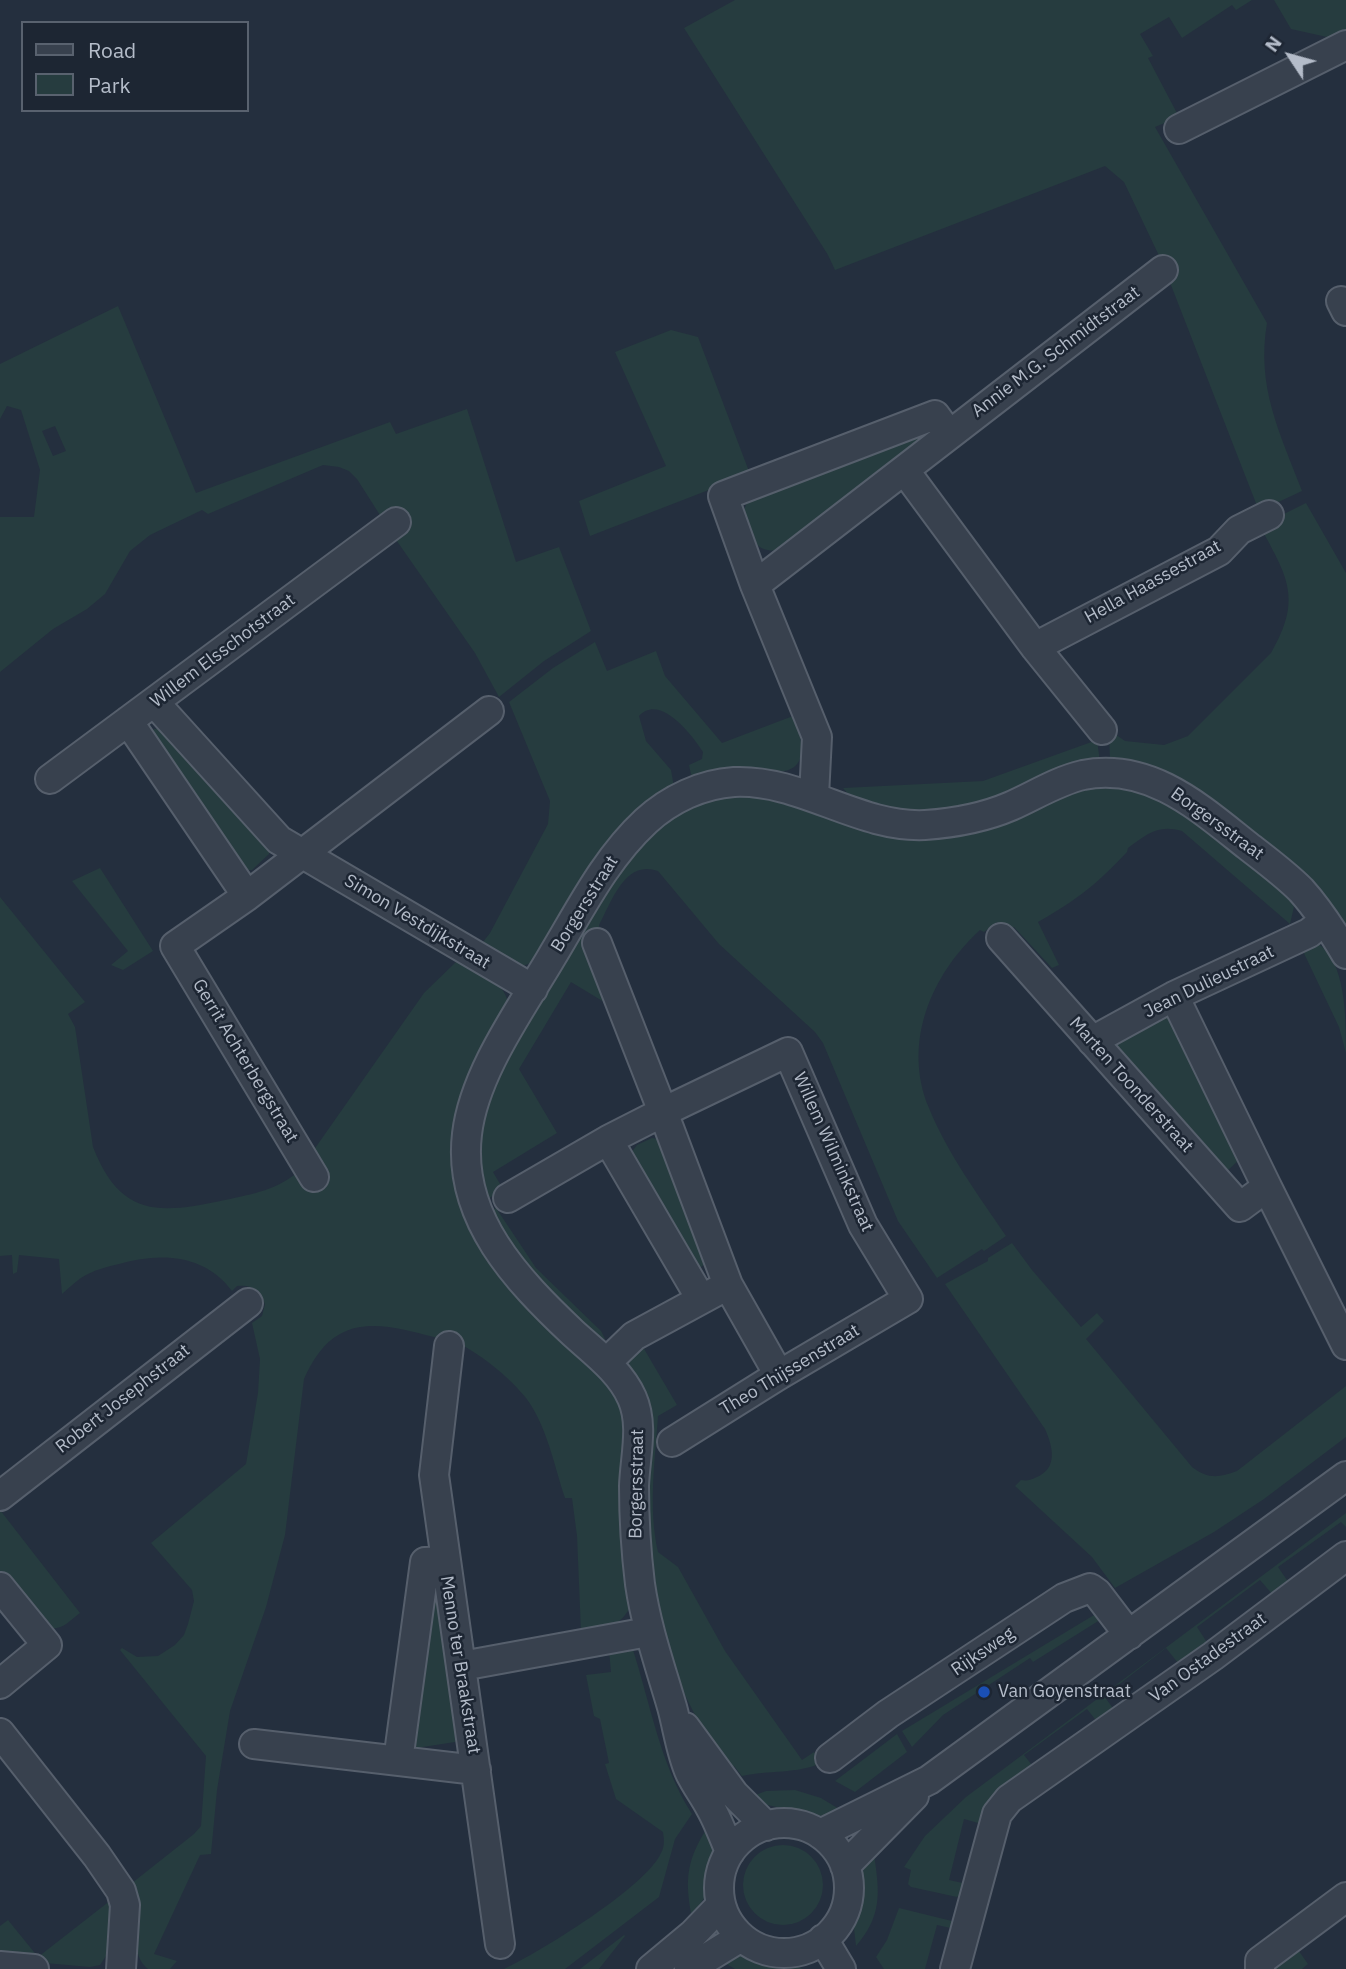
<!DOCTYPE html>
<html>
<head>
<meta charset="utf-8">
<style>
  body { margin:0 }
  #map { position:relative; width:1346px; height:1969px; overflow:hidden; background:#242f3e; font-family:"IBM Plex Sans",sans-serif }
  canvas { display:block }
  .legend { position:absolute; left:21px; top:21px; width:228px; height:91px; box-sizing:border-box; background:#1d2633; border:2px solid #59626f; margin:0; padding:9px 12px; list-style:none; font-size:21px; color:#b4bcc9 }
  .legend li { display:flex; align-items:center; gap:14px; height:35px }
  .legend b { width:35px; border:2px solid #59626f }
  .north { position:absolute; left:1255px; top:21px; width:70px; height:70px; -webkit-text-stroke:5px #1d2633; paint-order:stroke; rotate:306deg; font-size:19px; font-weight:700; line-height:28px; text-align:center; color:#b4bcc9 }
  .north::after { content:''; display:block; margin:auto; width:24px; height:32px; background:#b4bcc9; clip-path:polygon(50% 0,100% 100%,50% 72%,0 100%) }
</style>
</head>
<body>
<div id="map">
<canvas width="1346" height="1969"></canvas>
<ul class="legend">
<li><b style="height:9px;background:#38414e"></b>Road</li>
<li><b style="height:19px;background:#263c3f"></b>Park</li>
</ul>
<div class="north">N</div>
</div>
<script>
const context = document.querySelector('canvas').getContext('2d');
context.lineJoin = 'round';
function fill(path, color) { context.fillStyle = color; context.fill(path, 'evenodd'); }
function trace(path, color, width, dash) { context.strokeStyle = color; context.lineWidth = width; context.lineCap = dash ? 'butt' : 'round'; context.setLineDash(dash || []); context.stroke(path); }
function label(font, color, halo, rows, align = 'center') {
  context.font = font + ' "IBM Plex Sans",sans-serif'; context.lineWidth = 5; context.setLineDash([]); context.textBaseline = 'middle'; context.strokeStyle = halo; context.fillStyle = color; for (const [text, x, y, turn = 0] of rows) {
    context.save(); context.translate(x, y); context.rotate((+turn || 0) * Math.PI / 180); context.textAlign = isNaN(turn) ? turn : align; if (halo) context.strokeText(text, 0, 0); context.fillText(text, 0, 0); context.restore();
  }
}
const green = new Path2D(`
  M735,0H1252L1236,10L1232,5L1182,38L1169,17L1140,34L1153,56L1148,58L1179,117L1155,127L1267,323C1256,387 1280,433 1302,491L1259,511L1162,262L1124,182L1105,166L835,270L828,255L684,28Z
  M1274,0H1346V35L1336,39L1291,29Z
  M118,306L196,493L390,422L396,434L467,409L516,562L559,547L591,631L544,661L499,697L475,653L392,534L357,479L349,471L339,467L323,465L208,514L202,510L150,535L130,551L105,594L87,609L53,629L0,672V517H34L40,470L21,410L7,406L0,419V364ZM55,426L66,451L53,456L42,431Z
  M671,330L698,337L750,474L590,536L579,501L666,466L615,352Z
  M922,432V444L779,550C760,553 753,543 748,527C745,519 742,512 746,505C749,499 756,493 761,488Z
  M1306,503L1346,573V930L1110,761L1109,730L1125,741L1164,745L1188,736L1271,653C1303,598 1287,577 1260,526Z
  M595,642L607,671L656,651L665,676L722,743L793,716C801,736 813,769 779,772C770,773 761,770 752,771C732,771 712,776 692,779L689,765L702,759L703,752C692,735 660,693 639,716L646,741L671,770L674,787C649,803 627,818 609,841L536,961L520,967L479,947L490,933L548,824L550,801L509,702L553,668Z
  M154,729H160L269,846V854L252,870H245L151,735Z
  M1097,740L1100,762C1032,787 959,823 885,808C865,803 856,804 843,788L983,781Z
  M1096,786L1142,787L1198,820L1291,898L1294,907L1290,924L1182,831C1158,824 1147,834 1128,848L1127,852C1097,884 1077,900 1038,922L1059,965L1052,968L1014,927H1002L997,922L984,932L980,930C931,975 902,1043 929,1108C947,1153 979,1196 1006,1236L984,1251L982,1249L937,1278L898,1221L823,1043L815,1032L719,944L658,871C625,859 612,901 599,925L614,1008L571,982L519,1069L557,1133L493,1172L503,1189L485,1201L477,1137L491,1091L543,995L612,878L651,830L702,799L762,793L860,827Z
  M100,868L153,951L123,970L111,965L128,951L72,881Z
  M0,897L85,1002L68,1014L75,1027L93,1147C121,1218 159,1214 225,1200C253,1194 277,1190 299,1171L424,993L458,960C480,972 503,979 509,1005L456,1176L595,1370C609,1386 621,1401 625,1423L629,1609C618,1629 602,1629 581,1632L577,1536L572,1498H565C554,1465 547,1426 526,1398C510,1378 483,1356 460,1344C452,1340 442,1339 434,1337C404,1330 369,1318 340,1334C323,1343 312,1361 304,1379L285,1535L266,1607L230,1711L217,1790L211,1854L200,1855L154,1954L177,1961L170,1969H148C131,1955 138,1935 139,1916C140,1904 137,1894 132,1883L194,1834L201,1826L206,1756L120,1650L122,1648L137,1657L158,1656L175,1645L184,1635L188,1624L194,1601L192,1590L151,1543L246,1464L258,1393L260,1359L252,1323L262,1316L265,1304C259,1290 252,1284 237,1286L232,1291C205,1254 160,1252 119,1264C109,1266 98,1269 88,1274C79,1278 70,1287 62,1294L59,1259L19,1255L17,1272L13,1274L12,1255L0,1256Z
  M1317,943C1346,961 1346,1016 1346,1053L1339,1027L1301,947Z
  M1171,1014L1240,1159L1226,1172L1115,1052L1117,1041Z
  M652,1138L659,1139L706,1263L701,1267L696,1265L631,1153L637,1145Z
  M496,1208L536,1268L601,1331L605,1339L593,1336L540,1284L489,1212Z
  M1012,1243L1032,1270L1081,1327L1097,1313L1104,1321L1086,1339L1192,1467C1208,1479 1218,1478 1237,1471L1346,1386V1437L1264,1499L1214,1532L1115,1588L1092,1557L1015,1486L1021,1480C1027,1481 1031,1480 1037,1477C1058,1468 1053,1447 1045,1429L945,1284L988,1261V1258Z
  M640,1342L677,1405L658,1416C655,1461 648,1508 658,1552L678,1567L725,1651L802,1760L814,1752L821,1763C798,1774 768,1770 742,1776L734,1766L728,1770L701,1727L685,1695L674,1667L656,1607L633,1372C625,1360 631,1352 640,1342Z
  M0,1510L80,1613C68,1622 61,1632 45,1627L0,1571Z
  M1346,1513V1527L1341,1522L1278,1567L1289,1583L1273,1595L1260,1580L1197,1627L1210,1647L1182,1668L1166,1648L1104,1696L1115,1711L1098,1723L1087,1709L1024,1755L1035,1769L985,1825L964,1819L949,1880L967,1884L966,1892L957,1897L911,1887L908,1884L911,1870L904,1867L925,1836L966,1797Z
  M432,1594L440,1596L459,1738L455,1742L416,1748L413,1746Z
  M1099,1612L1103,1618L1033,1662L1030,1658L943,1715L912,1747L902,1731Z
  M630,1648L633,1650C651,1706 660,1764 692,1814L675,1839L659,1897L565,1969H504C540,1952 646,1887 661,1853C665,1846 664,1839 663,1832L616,1799L605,1764L609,1763L600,1719L594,1716L586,1675L611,1672L609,1650Z
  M897,1734L907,1752L855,1792L835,1781Z
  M795,1790L821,1798L844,1812L818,1816L763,1804L750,1797L766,1791Z
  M709,1825L714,1850L707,1873L704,1898L692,1918C684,1878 687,1859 709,1825Z
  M743 1885a40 40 0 1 1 80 0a40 40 0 1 1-80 0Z
  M874,1855C880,1893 882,1916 856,1946L853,1919L860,1894L863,1871Z
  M111,1900L108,1953L100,1965L90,1967L0,1959V1926L8,1920L38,1957Z
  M899,1908L956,1922L955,1929L937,1925L925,1969H884L876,1957L887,1940Z
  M625,1936L599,1969H580L624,1935Z
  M1296,1947L1308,1964L1302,1969H1275L1278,1962Z
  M739,1956L782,1961L803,1969H735L723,1962Z`);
const minor = new Path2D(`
  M1179,129L1346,45
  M1341,301L1346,311
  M905,471L1035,647L1102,730
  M755,585L723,496L935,415L949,434
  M1035,647L1219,551L1239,530L1269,515
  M154,702L279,840L533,989
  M128,721L247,896
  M50,779L396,522
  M814,796L817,737L755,585L1163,270
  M1001,938L1240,1207L1267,1187L1346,1345
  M597,943L663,1112L788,1052L863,1225L908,1299L779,1375L672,1442
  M1174,996L1267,1187
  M1092,1041L1174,996L1309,933L1324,921
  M608,1140L701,1299
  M314,1177L175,946L247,896L489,711
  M508,1198L608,1140L663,1112L728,1285
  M449,1346L434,1475L500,1944
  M607,1362L634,1336L728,1285L779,1375
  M0,1496L248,1303
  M0,1587L47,1645L0,1684
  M462,1666L648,1632
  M685,1727L734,1794L766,1826
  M0,1733L97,1856L121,1891L125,1905L121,1969
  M254,1744L476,1770
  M830,1758L888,1714L1064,1598L1090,1588L1097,1593L1129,1635
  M398,1761L425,1562L445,1561
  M719 1888a65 65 0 1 1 130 0a65 65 0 1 1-130 0Z
  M820,1834L929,1780L1346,1476
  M730,1852C724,1837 718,1821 710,1807C704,1796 696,1785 690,1773C681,1753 678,1729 672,1707C660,1666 646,1626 640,1584C636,1551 634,1518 634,1486C635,1457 644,1425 632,1398C620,1371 595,1353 573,1333C517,1280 457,1218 467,1134C474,1073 521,1009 551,958C580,910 605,859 646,821C670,799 702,784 734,782C802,779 858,828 925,825C955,823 983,818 1011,806C1034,796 1057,781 1083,775C1150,762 1200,808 1248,846C1266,860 1285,874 1301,890C1318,909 1333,932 1346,954
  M845,1866L914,1796
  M823,1939L841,1969
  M0,1966L34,1969
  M651,1969L693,1934L721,1905
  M689,1969L741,1937
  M955,1969L997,1814L1009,1799L1213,1656L1346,1556
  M1260,1969V1961L1346,1897`);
const markers = [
  [984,1692,7,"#1a4fb4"]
];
const streetNames = [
  ["Annie M.G. Schmidtstraat",1056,352,-37],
  ["Hella Haassestraat",1153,582,-29],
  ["Willem Elsschotstraat",223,651,-37],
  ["Borgersstraat",1217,824,36],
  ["Borgersstraat",585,904,-58],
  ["Simon Vestdijkstraat",417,922,31],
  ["Jean Dulieustraat",1209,982,-26],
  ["Gerrit Achterbergstraat",245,1061,59],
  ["Marten Toonderstraat",1131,1085,48],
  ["Willem Wilminkstraat",833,1152,66],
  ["Theo Thijssenstraat",790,1370,-31],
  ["Robert Josephstraat",123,1399,-38],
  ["Borgersstraat",637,1484,-89],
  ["Rijksweg",983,1652,-34],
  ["Van Ostadestraat",1208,1658,-36],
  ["Menno ter Braakstraat",460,1665,81]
];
const poiNames = [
  ["Van Goyenstraat",998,1692]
];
fill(green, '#263c3f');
trace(minor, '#565f6c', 32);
trace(minor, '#38414e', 28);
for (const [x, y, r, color] of markers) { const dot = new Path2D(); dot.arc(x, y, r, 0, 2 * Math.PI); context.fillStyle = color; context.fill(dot); trace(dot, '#1d2633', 2.5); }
label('18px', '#b4bcc9', '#1d2633', streetNames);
label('18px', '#b4bcc9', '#1d2633', poiNames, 'left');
</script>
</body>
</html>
